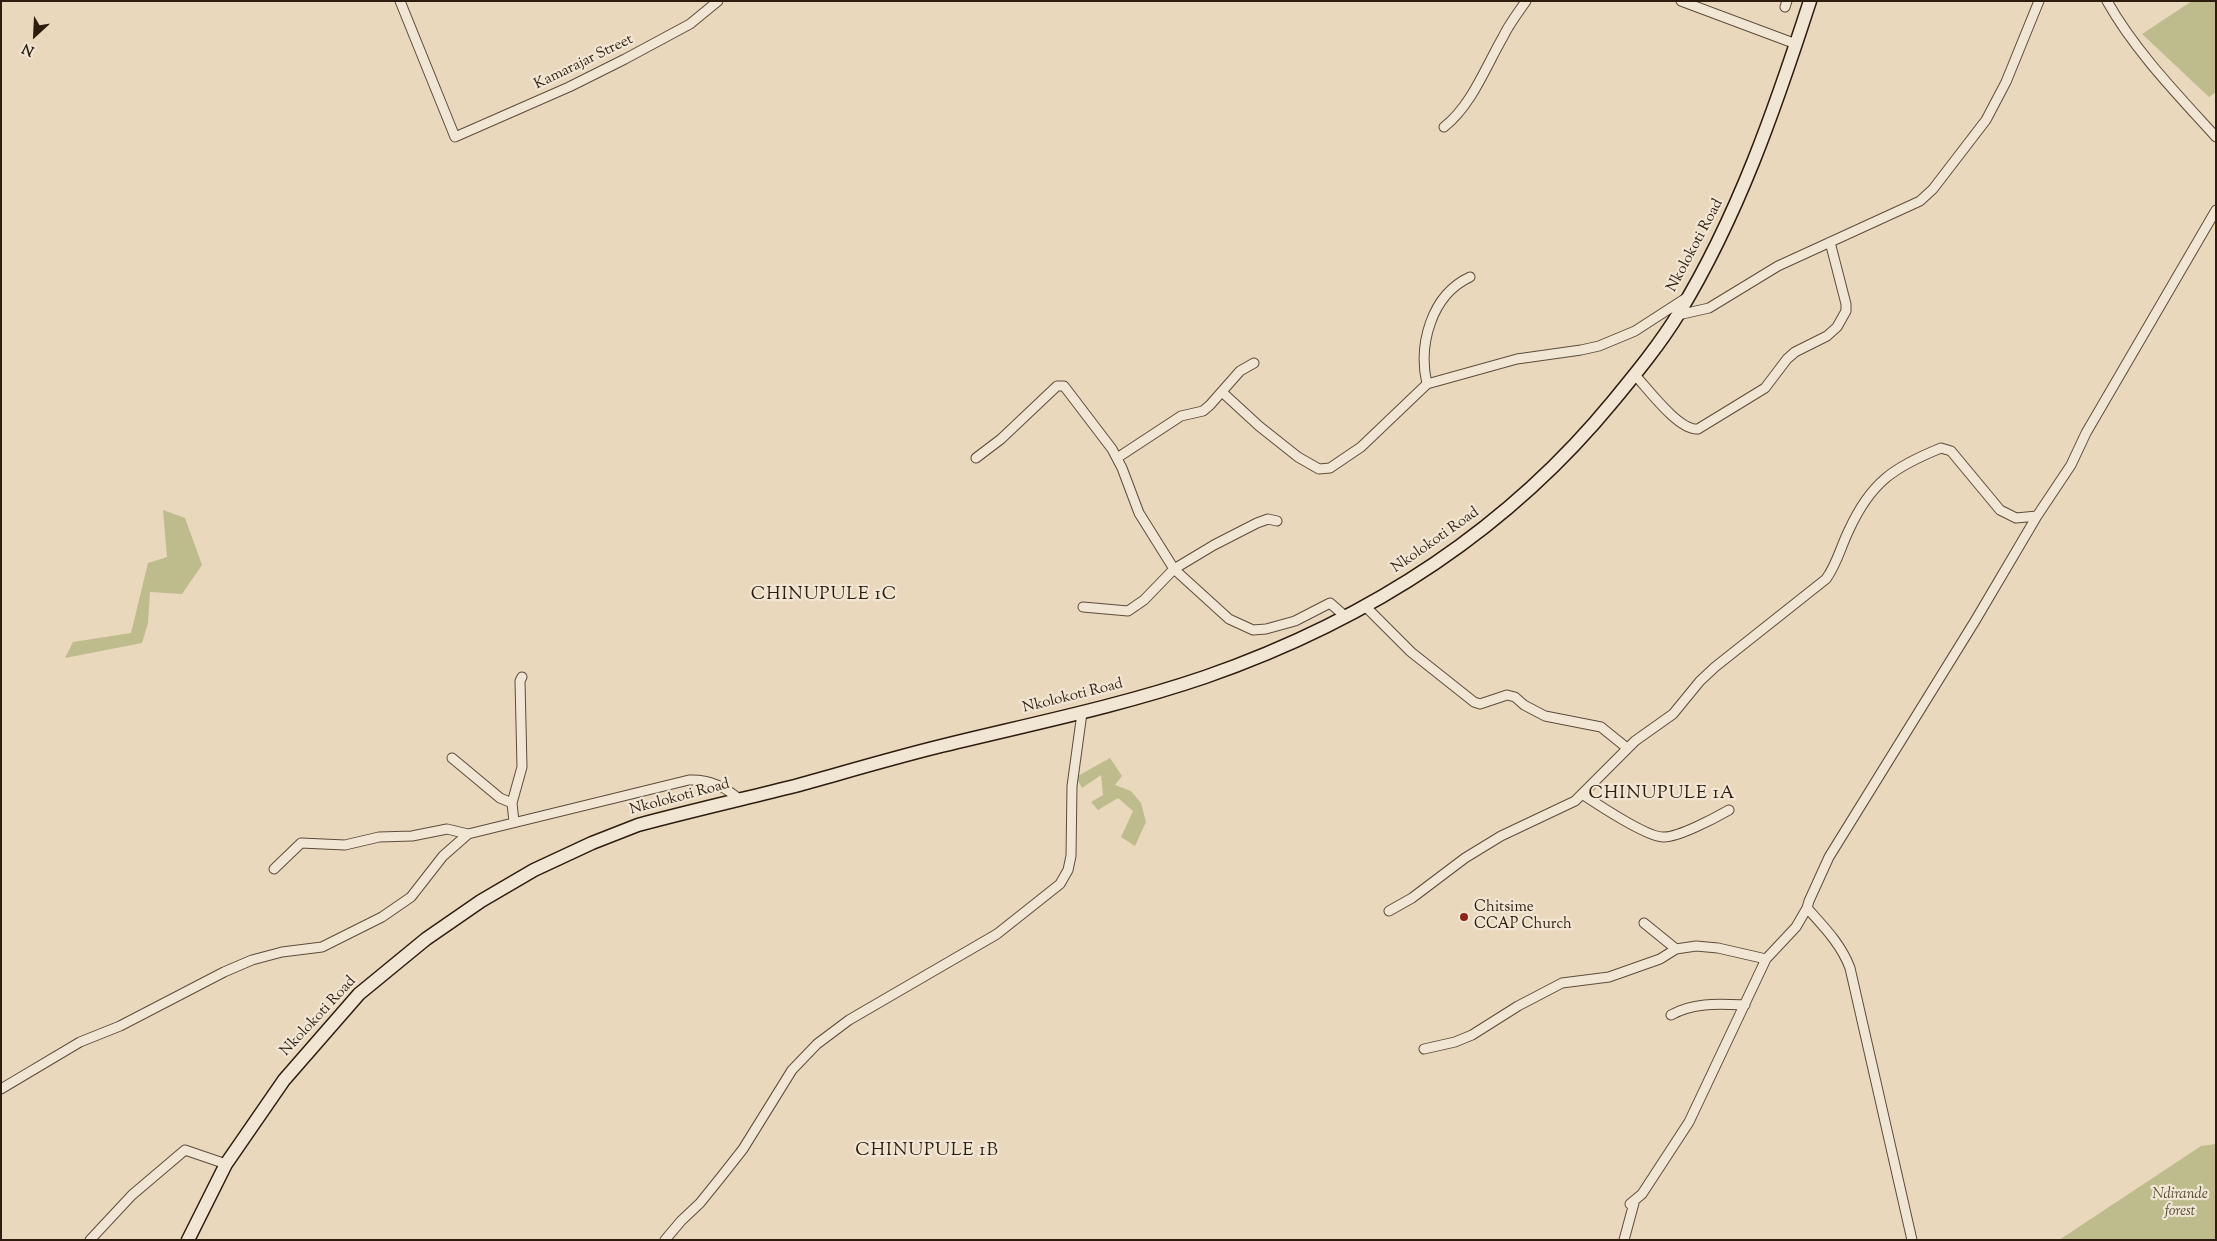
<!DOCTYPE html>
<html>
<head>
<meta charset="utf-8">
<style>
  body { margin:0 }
  #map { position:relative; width:2217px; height:1241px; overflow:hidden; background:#ead8bd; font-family:"Sorts Mill Goudy",serif }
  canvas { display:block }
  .frame { position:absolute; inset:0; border:2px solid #2e1d0e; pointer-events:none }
  .north { position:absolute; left:10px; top:10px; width:50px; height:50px; -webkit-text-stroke:4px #f1e6d4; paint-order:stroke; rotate:205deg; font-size:14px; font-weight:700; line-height:20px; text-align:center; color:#2e1d0e }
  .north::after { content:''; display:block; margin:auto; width:18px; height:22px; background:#2e1d0e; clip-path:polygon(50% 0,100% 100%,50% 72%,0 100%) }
</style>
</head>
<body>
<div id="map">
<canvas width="2217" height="1241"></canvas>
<div class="frame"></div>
<div class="north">N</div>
</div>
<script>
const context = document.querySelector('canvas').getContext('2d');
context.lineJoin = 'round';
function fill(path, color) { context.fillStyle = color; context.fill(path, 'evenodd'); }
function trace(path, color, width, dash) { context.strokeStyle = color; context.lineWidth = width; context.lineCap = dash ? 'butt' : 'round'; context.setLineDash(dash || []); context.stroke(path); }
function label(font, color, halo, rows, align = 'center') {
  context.font = font + ' "Sorts Mill Goudy",serif'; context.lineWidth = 4.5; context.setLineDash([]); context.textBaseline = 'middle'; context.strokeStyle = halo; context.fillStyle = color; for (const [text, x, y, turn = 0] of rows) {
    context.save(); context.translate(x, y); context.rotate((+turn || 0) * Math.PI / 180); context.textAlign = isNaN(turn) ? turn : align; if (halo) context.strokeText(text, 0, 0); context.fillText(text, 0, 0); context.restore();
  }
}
const green = new Path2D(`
  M2192,1H2216V92L2209,97L2142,34Z
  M163,510L185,518L202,565L182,594L150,592L148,623L142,643L65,658L73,642L131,633L148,563L167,557Z
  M1110,758L1122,776L1115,785L1131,791L1141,803L1146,822L1135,846L1121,837L1133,811L1118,798L1098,810L1091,802L1103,795L1101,775L1082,788L1076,777Z
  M2216,1144V1240H2059L2201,1146Z`);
const minor = new Path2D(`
  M400,1L455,137L569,87L625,59L690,24L718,1
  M1681,1L1796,44
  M2107,1C2135,51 2178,95 2216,137
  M1785,7L1787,1
  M1444,127C1472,105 1486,66 1503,37C1509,24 1518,13 1526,1
  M1678,315L1709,308L1778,266L1920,201L1933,189L1986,120L2006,82L2039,1
  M1635,375C1648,389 1679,431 1698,429L1765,388L1787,359L1795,352L1827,336L1837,327L1846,311V304L1830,242
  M1427,384C1418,345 1431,295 1470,277
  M1222,392L1259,426L1298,457L1319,469L1330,468L1361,447L1427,384L1517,359L1581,350L1599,346L1635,331L1686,298
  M976,458L1001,439L1057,386H1064L1112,449L1122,468L1139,513L1174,569L1229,619L1253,630L1266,629L1295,621L1330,603L1346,617
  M1117,458L1181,416L1203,411L1210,405L1240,371L1254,363
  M1083,607L1128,611L1144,600L1174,569L1214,545L1257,523L1268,519L1277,521
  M1366,607L1411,652L1474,702L1480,704L1507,695L1515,697L1524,705L1545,716L1601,727L1627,748
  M452,758L500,798L512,803
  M1582,794C1597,804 1648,838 1664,837C1679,837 1715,818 1729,810
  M514,822L512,803L522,767L520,681L522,677
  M274,869L301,843L345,845L379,837L412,836L447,829L468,834
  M1389,911L1412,898L1465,858L1501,836L1575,801L1635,741L1673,714L1700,681L1715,667L1826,579C1837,564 1841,546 1849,530C1871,482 1894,467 1941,448L1951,451L2000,510L2016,518L2037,516
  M1644,923L1676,949
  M1671,1015C1694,1002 1719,1004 1745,1005
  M1424,1049L1455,1042L1472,1035L1518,1006L1562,983L1609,977L1660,959L1676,949L1696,946L1718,948L1766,959
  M1,1089L80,1042L120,1026L224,972L252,960L282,952L322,947L382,917L411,897L443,856L468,834L689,780C709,779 724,786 739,799
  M1630,1204L1642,1194L1689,1122L1766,959L1796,927L1807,908
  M90,1240L132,1195L185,1150L226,1164
  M665,1240L681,1221L700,1203L721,1177L743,1149L792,1070L817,1044L849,1020L997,934L1060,884L1068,870L1071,856L1072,786L1082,713
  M1624,1240L1634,1203
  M1912,1240L1850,968C1841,944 1824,927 1807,908L1809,901L1829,857L1975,621L2037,516L2071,465L2086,433L2216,210`);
const secondary = new Path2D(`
  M188,1240L226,1164L284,1080L359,994L426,939L481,901L534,870L592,843L638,825C690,811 743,799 795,786C842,773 889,759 937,747C1026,725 1117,707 1205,677C1366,621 1506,532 1614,400C1637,372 1660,344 1679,313C1738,216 1775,109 1810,1`);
const markers = [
  [1464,917,5,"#8f2418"]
];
const streetNames = [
  ["Kamarajar Street",584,63,-26],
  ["Nkolokoti Road",1696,246,-62],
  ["Nkolokoti Road",1436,541,-35],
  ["Nkolokoti Road",1073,697,-14],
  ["Nkolokoti Road",680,798,-15],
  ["Nkolokoti Road",319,1017,-47]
];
const poiNames = [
  ["Chitsime",1474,908],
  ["CCAP Church",1474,925]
];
const parkNames = [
  ["Ndirande",2180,1195],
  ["forest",2180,1212]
];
const quarterNames = [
  ["CHINUPULE 1C",824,596],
  ["CHINUPULE 1A",1662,795],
  ["CHINUPULE 1B",927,1152]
];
fill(green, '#bebc8c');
trace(minor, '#5d4c3a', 11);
trace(secondary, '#2e1d0e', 15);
trace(minor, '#f1e6d4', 9);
trace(secondary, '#f1e6d4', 12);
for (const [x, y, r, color] of markers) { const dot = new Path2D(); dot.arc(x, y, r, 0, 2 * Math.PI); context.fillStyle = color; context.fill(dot); trace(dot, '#f1e6d4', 2); }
label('15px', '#2e1d0e', '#f1e6d4', streetNames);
label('15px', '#2e1d0e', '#f1e6d4', poiNames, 'left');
label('italic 15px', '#594d34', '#f1e6d4', parkNames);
context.letterSpacing = '1px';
label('18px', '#2e1d0e', '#f1e6d4', quarterNames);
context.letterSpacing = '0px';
</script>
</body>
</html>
